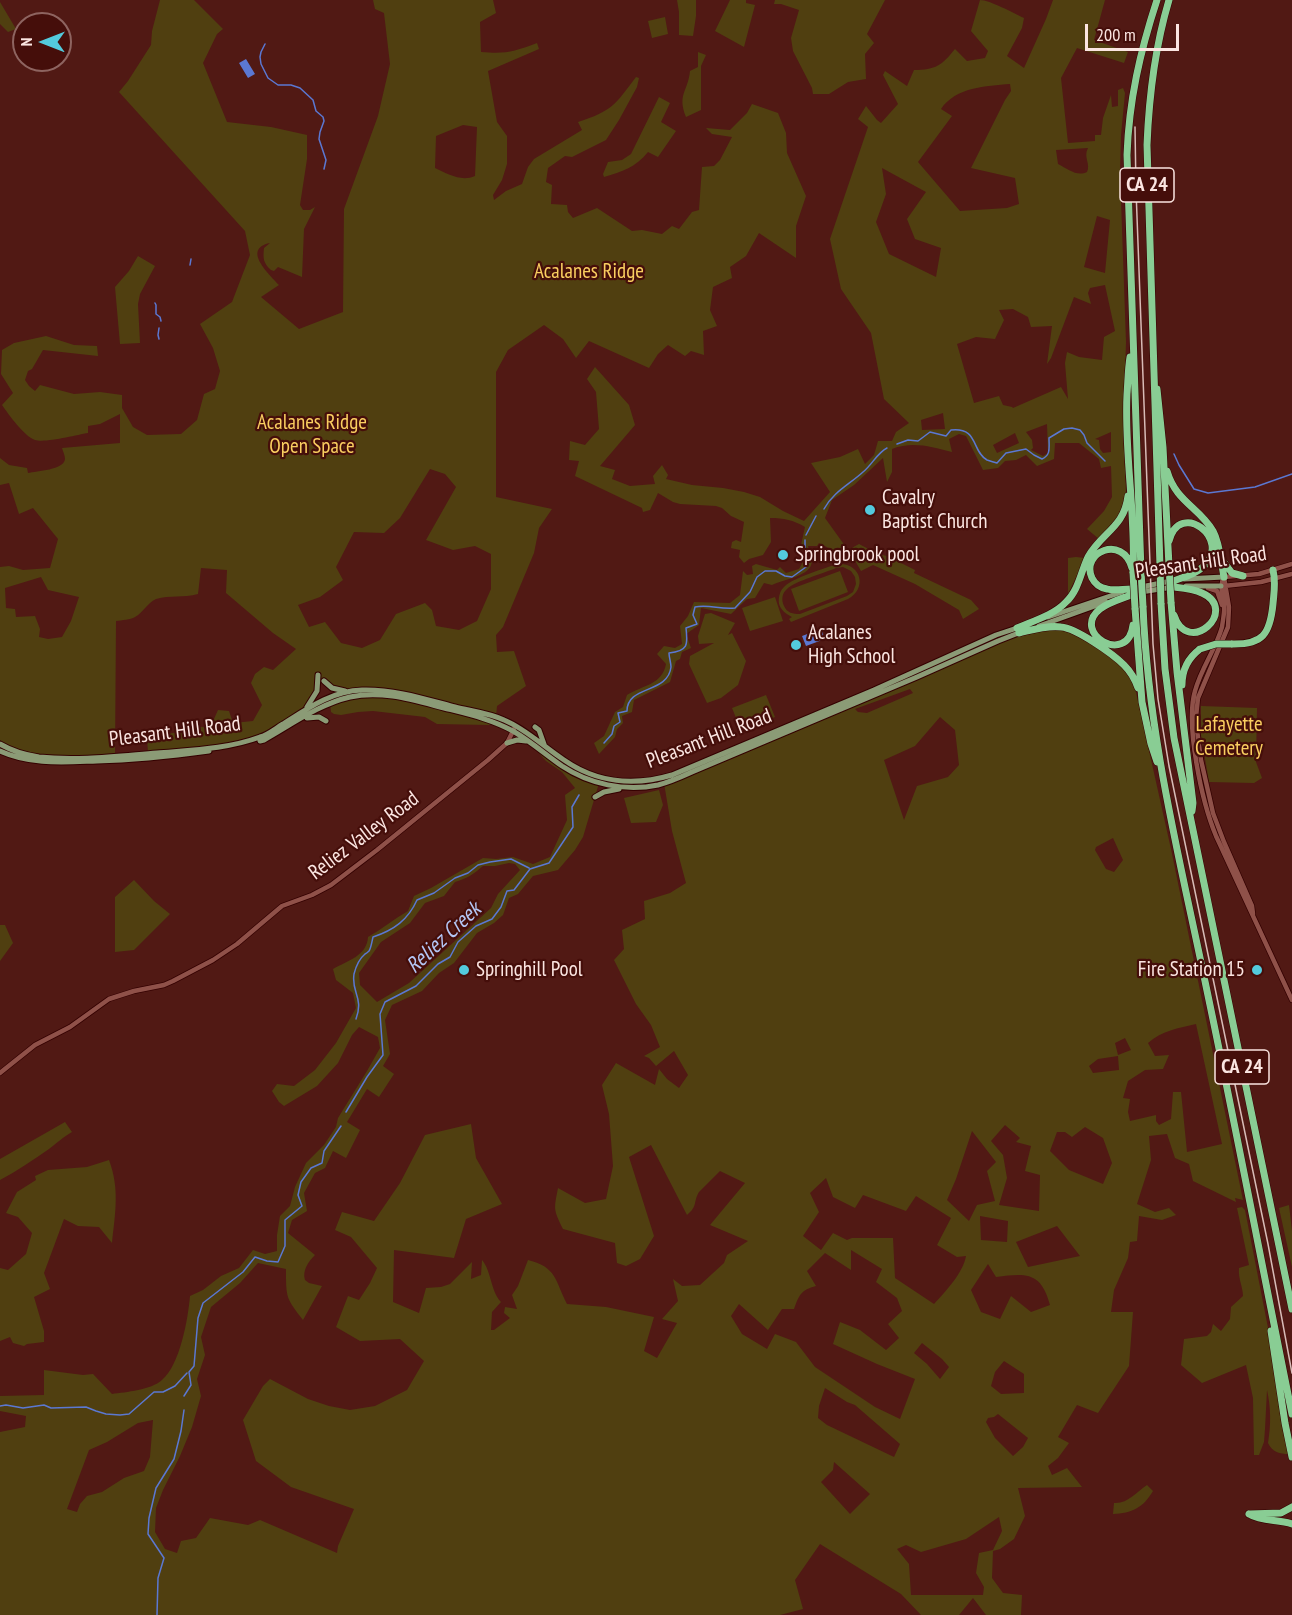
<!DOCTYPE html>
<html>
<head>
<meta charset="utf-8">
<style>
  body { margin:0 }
  #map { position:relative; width:1292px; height:1615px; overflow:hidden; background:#511914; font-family:"PT Sans Narrow",sans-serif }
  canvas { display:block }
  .north { position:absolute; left:12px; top:12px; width:60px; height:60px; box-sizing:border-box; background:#450e0a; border:2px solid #8e6460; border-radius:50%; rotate:270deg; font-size:16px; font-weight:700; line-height:24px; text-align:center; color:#fbe5e1 }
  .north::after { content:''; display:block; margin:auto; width:21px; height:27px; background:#53cadc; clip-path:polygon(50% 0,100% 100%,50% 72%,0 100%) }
  .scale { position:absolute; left:1085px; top:24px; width:94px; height:27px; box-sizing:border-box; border:3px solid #fbe5e1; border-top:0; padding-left:8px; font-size:18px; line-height:21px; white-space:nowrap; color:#fbe5e1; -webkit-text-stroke:4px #450e0a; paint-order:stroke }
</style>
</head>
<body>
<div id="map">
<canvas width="1292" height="1615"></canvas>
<div class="north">N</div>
<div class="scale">200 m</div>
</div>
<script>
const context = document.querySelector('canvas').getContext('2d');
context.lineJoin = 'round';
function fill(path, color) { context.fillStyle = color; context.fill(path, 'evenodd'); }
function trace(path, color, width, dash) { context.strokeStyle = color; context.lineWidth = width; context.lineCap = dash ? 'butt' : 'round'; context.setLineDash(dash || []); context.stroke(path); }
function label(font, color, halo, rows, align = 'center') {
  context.font = font + ' "PT Sans Narrow",sans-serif'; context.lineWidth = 4.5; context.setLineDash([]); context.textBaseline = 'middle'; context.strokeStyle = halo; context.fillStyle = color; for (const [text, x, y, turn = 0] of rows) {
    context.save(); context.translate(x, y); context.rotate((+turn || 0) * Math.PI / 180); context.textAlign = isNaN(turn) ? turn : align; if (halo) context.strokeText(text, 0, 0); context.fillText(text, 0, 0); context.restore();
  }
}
const green = new Path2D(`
  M160,0H194L223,29L217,34L203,63L227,122L271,127L307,135V159L300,205L303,210H310L315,207L304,229L302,277L278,267L274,271L271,270C263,263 263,258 264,248L270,243C241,249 270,275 279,285L261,297L299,329L343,312L344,209L378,116L390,64L384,13L375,9L373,0H493L496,13L480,22L481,52C506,54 513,52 537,43L539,49L488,71L497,122L507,136V164L502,180L493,195L494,200L506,191L522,184L528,167L534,159L582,130L578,122C612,111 615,105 636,77L639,78L637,87L619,120L606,140L572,157L565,156L548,168L546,182L552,185L551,204L567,205L568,212L573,218L597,208L632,231L642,230L662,234L672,226L679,229L692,212L699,210L702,167L714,166L720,160L732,137L712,134L706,128L730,130L747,113L752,104L778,113L786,133L787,153L806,196L796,226V258L759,233L746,256L730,267L732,278L713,287L710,310L717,326L703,331L704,355L691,351L685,356L668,345L658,354L649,368L589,341L576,358L563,339L544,325L508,350L496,372V497L552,509L539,528L534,553L503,627L496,635L497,652L514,651L526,686L497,706L496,717L408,695L349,691L329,686L318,676V682L308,705L262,737L229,745L148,753L147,738L178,732L184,728L194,726L210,728L218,710L229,711L233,723L253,721L262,705L251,683L255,674L264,667L273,670L296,649L273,633L226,593L227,570L201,568L198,594C183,598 170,595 156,599C147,603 143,613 135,617C130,620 122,620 116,621L115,756L38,757L0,744V567L9,566L23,570L50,568L58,539L33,508L19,514L9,483L0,485V458L9,465L27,468L28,473C37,471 64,470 65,459C65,455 63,452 62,448L120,443V414L100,424L88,426V433C76,435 46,443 35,440C24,436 9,415 2,405L13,393L1,374L2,350L14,343L46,336L74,345L97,346L98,356L43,350L32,369L28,371L25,380L29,386L35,391L40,385L74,394L100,392L122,395V408L133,427L147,435L181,434L197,420L204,394L215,389L220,371L213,348L200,324L232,302L250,255L245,231L119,92L128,81L151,45L152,31ZM463,125L477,127L475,176C461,182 448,174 435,168L436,136ZM430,469L445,474L456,487L426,540L453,550L475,546L491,554V589L477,621L459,630L436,626L432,610L425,603L396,614L380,640L362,648L341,643L325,622L309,627L298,605L320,597L343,580L336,567L354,532L384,533L400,518ZM41,577L48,590L79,597L71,621L62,637L48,639L39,637L40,629L35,616L16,617L15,609L6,608L5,588Z
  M677,0H696V16L693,36L679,35V12Z
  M730,0H746V3L755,5L744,47L715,31Z
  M775,0H885L867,34L874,43L865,54L866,79L848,82L829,94H813L812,88L793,51L791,38L799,10L781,4H774Z
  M980,0C990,0 1013,13 1024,18L1022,28L1007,56L1024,68L1046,19L1053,0H1105L1094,40L1128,52L1124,63L1077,48L1061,78L1068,143L1095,141V135H1101L1103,118L1111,95L1112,107L1118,106V90L1123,88L1125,93L1121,135L1120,172L1126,342L1123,431L1126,493L1121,515L1099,539L1087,529L1104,511L1112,497L1111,466L1101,468L1099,459L1079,443H1055L1054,459L1037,466L1026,455L1016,460L1005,461L998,468L983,470L966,436L959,434L949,439L952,452C931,447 913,441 892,449V472L887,482L883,458L854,485L832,500L825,518L848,550L859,544L878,554L887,556L915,570L914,573L971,600L979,609L963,619L959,610L915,584L873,565L861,571L854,559L842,555L819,543L817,546H808C809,550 812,557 812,561C811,577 783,579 772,585L764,583L755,598L747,599L731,614L701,608L699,625L686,634L691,648L682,652L680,659L676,661L670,682L634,700L632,712L622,716L623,723L617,729L615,737L599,754L594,743L604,736L615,712L623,707L627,695C643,685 662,685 666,664L657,654L664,646L675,648L682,644L680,626L688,616L694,602L730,603L740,595L743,571L747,575L753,574L752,566L756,564L777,570L780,567L786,573L799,569L805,558L801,545L805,527C793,520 784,518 770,518L771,542L763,555L749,559L744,563L739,557L740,550L731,548L732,542L736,540L741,542L744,522L731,516L722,508L716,506L680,504L673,502L658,493L650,510L643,512L642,508L575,476L579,461L569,460L570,441L585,445L599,429L596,392L587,379L595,367L629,405L635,425L600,466L615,470L612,479L630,486L655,484L653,476L662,465L668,475L666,479L692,485L723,488L744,492L760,497L783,511L804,521L830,492L811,463L840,457L858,449L865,464L874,455L878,441H892L896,432L909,423L884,399L871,333L841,289L830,239L868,127L858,119L866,106L877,120L881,123L898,104L883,75L885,71L907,86L914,70C936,70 942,65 955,49L967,61L985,58L988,51L971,31ZM1010,84L1011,91L1005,100L971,168L1015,178L1019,204L1007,208L960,211L918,162L952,116L941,109C956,87 986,86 1010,84ZM1088,148C1083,157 1091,164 1087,172C1077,177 1068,169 1058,164L1056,150ZM882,168L926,192L907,219L915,239L941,248L936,277L889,254L876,222L886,194ZM1097,216L1110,220L1105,273L1084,267ZM1105,285L1115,331L1104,337L1102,360L1079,357L1067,352L1065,363L1068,399L1061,387L1013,408L1012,407L1003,405L999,396L974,403L957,344L976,337L995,339L1004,320L999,310L1013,309L1028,317L1031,327L1052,326L1047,364L1051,358L1074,297L1091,304L1088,293L1090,288ZM943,413L945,429L922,430L921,420ZM1047,424L1048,453L1043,456L1031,450L1033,448L1032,440L1026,432ZM1111,432V452L1103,453L1100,449L1099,440L1095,439ZM1015,433L1019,443L997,453L993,445Z
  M0,2L16,29L8,32L0,24Z
  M665,17L668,34L652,38L648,21Z
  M698,52L706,55L701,66V110L686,117C677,94 688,92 690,71L698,67Z
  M659,97L670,103L661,122L676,131L658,157L648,152C636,167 622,172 604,177L603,174L608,162L622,160L631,154Z
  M138,256L155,266L140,294L138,304L140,343L120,344L115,287L129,271Z
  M1076,557L1085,558L1068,594V558Z
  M837,564C861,562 868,588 848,599L791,622L789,619L792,617C786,614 781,610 779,604C778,597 780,590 785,586C793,578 826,568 837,564ZM843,567L851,571L855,577L856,584L853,592L847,596L800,614C793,614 787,613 784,606C781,600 782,593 787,589C795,581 825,573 836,568Z
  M840,571L848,592L799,611L791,589Z
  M775,597L783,621L750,631L742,608Z
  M711,613L735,623L728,635L732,633L746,661L738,685L721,698L707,703L689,664L690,656L714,643L699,644L698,636L705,614Z
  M1057,628C1077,634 1108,652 1122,668C1128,674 1132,681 1135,688L1171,849L1243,1200L1235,1198L1236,1202L1193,1181L1189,1164L1175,1158L1167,1134L1149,1136L1151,1160L1137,1204L1155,1212L1169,1208L1176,1215L1162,1220L1139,1216L1137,1241L1130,1242L1128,1258L1114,1290L1111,1312H1133L1129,1366L1098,1413L1077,1405L1058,1437L1069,1443L1058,1458L1048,1466L1052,1475L1067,1468L1082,1487L1018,1488L1025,1516L1014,1539L1000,1549L993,1551L992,1578L1003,1593L1022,1595L1021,1615H986L973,1598L959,1615H921L901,1594L820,1544L795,1580L803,1609L780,1615H0V1432L25,1427L26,1416L0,1411V1396L44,1395V1370L83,1375L93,1374L112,1394C126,1392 151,1390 162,1380C180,1365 188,1319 190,1296L203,1290L221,1276L239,1268L253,1250L265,1254L277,1251V1235L280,1216L290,1206L295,1187L306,1163L324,1145L336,1127L338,1118L367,1071L380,1048L378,1037L359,1027L352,1035L338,1063L317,1086L284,1106L279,1102L272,1091L277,1084L294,1086L315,1070L336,1043L356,1008L353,993L336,980L333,969C347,961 367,956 368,937C382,929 394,919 408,911L414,896L431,888L483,858L496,859L513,857L533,864L550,857L567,820L565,795L575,788L562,772L546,761L528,741L562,766L599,783L583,837L575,850L558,870L533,876L518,894L509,898L503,915L494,923L477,933L454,963L439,973L422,991L392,1005L385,1020L390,1054L383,1066L394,1074L379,1097L367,1089L347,1122L360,1130L346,1158L333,1151L325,1168L315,1173L304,1193L307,1211L292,1220L288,1233L315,1255C308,1262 302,1271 305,1280L309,1283L322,1286L303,1320C286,1298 286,1298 286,1269L258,1263L240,1283L211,1307L201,1337L205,1355L197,1379L201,1396L192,1427L180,1456L163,1490L156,1508L155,1532L165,1549L177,1553L181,1541L196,1538L210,1518L248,1525L260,1520L337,1553L338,1546L354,1509L291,1487L256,1461L243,1420L263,1386L270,1379L308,1399L329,1406L350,1410L375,1406L407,1390L424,1361L400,1339L360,1341L336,1327L348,1296L359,1300L370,1283L377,1268L351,1237L335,1230L342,1212L374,1221L400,1183L425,1135L471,1124L476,1158L502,1204L466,1219L454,1258L394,1250L393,1302L419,1313L426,1288L441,1287L450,1284L472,1262L471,1279L481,1275L482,1260C492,1272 490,1290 501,1302L492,1312L491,1330H494L510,1318L504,1313L505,1307L517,1309L512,1295L518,1286L528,1260C557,1267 555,1281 567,1304L606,1307L654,1317L644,1351L657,1358L677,1323L662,1319L678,1301L673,1279L682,1286L700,1285L724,1263L727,1255L748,1241L710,1225L745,1183L720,1171L699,1192C693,1202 698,1206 687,1215L651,1145L629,1157L654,1236L640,1259L626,1266L617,1263L615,1243L563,1229C553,1209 554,1209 558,1188L585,1203L606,1199L613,1166L609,1114L602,1085L616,1063L655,1085L659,1069L667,1079L679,1088L688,1075L674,1051L656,1066L649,1058L644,1056L660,1047L651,1025L636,1004L614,960L624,949L622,930L645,919L644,901L670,893L686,883L672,831L664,783L743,751L755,748L784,733L998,641ZM910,689L913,693L867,713L858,712L855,709ZM940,717L955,730L959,765L948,777L917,786L904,820L884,760L915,746ZM1113,838L1123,860L1114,872L1106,869L1095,850L1096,847ZM509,863L515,864L520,870L498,894L491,908L409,983L377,1002L360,985L359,973L381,942L410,923L425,903L444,896L455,882C466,879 474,874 483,866H495ZM1196,1024L1222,1144L1187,1152L1181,1092H1173L1171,1119L1159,1125L1156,1121V1115L1130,1121L1128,1112L1130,1099L1123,1098L1128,1081L1145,1070L1163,1069L1169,1055L1155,1056L1148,1043C1161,1031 1179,1028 1196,1024ZM1125,1038L1131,1050L1118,1055L1115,1043ZM1118,1056L1119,1070L1093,1073L1089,1066L1098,1059ZM1005,1125L1020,1138L1016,1142L1031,1146L1025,1171L1040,1175L1039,1211L999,1205L1007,1178L1003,1155L991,1141ZM1085,1127L1103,1138L1112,1163L1103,1184L1069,1170L1050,1151L1057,1132H1065L1072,1137ZM972,1131L996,1162L987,1171L995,1201L977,1205L969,1221L947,1200L956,1179ZM826,1178L833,1197L855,1208L863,1195L906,1211L916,1196L951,1218L937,1245L957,1257L966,1256C963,1273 946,1291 934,1304L895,1278L893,1238H852L847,1240L833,1233L821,1250L803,1236L819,1212L810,1193ZM980,1216L1008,1221L1007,1242L981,1240ZM1057,1226L1080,1256L1028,1267L1016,1242ZM851,1250L882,1269L876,1282L897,1298L902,1311L888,1324L899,1338L886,1350L860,1330L840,1322L833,1344L877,1364L915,1379L900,1419L875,1407L815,1367L796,1342L775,1334L767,1349L742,1334L731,1316L739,1304L768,1330L782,1309H794C799,1295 801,1290 816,1286L807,1271L825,1253L851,1270ZM988,1264L996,1277C1027,1273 1041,1272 1050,1305L1031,1312L1011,1296L1000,1319L981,1312L971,1290ZM922,1343L942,1359L949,1367L940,1379L927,1364L914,1353ZM1004,1361L1024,1374V1393L1001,1394L991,1386L995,1372ZM825,1388L847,1402L855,1405L900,1444L894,1457L827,1425L818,1418L819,1406ZM998,1414L1028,1438L1023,1447L1013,1456L995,1438L986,1422L988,1418L994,1417ZM153,1420L150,1457L144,1471L124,1478L102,1492L87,1496L80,1504L77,1512L67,1509L89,1450L107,1442L138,1423ZM834,1462L870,1494L850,1514L821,1482L833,1470ZM999,1517L1002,1531L993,1550L979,1553L976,1573L984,1587L983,1595H911L909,1564L897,1549L906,1545L921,1552L966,1539Z
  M387,695L493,722L489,725L437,724L425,717L373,711L358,712L341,715L334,714L331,712L330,703L339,700Z
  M766,695L775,717L741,730L732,708Z
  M1201,706L1257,708L1256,762L1262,778L1254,783L1209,782L1201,735Z
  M659,790L663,805L656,822L631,823L624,798Z
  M134,880L154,901L170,914L134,950L115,952V897Z
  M0,925H5L13,943L0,961Z
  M65,1122L72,1132C63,1137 57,1143 49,1149C33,1160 17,1171 0,1180V1159Z
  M109,1160C120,1189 115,1214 112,1243L99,1227L78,1226L64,1219L44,1273L50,1289L34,1297L44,1331V1342L27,1344L24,1346L13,1343L10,1337L0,1341V1268L8,1270L26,1254L32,1233L18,1217L6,1213L17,1192L36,1180L35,1176L48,1170L87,1167Z
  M1289,1205L1292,1231V1267L1279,1208Z
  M1242,1207L1245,1210L1270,1338L1289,1454C1280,1454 1272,1452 1268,1443C1271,1425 1271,1408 1267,1390L1265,1429L1264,1442L1259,1455H1254L1253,1398L1246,1365L1202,1383L1181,1365L1184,1339L1207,1336L1211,1332L1213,1324L1221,1331L1230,1319L1231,1307L1243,1296C1243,1287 1238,1279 1239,1268L1249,1265L1237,1208Z
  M1147,1485L1153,1491C1143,1508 1132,1513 1113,1514L1114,1503C1128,1504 1136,1492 1147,1485Z`);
const water = new Path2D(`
  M246,59L255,74L248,78L239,63Z
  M821,629L825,639L806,646L802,636Z`);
const stream = new Path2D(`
  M265,44L261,52L260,57L261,64L268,78L278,85H291L300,88L313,100L316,111L323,117L324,121L320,132L319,139L326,160L324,169
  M190,265L191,259
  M155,303L156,305V314L160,317L161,321
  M159,328L158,335L159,339
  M897,444L908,440L918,441L930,432L946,436L951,430C979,427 971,451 987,460C990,461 993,462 997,463L1006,453L1026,449L1034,455L1042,459C1051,455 1049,448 1049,438L1064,429L1072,428L1080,430L1084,435L1087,443L1105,461
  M1174,454L1179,465L1194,489L1208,493L1255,487L1292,474
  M824,509C833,492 850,484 863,472C872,465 877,453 887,448
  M806,535L816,516
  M604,743L612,734L614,726L620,722L618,713L627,711C627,685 668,694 671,667C671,663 669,657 669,653C688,651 688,645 686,628L697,624L693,615L695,607C709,604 721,610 735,608L750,592L757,577L765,571H776L785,576L792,577L806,567L809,562L805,549V540
  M356,1019C364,997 351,993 354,974C356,966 359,959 365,954C367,953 368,952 369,951C371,948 372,941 373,937C394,930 408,920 417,900L434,893L455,878L468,873L478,865L490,862L511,859L529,868
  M346,1112L367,1077L383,1055L380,1014L385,1002L416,986L438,964L450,957L458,942L476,926L492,919L501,907L507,891L514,890L530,869L549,863L573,827L572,807L579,795
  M184,1396L191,1385L189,1372L194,1366L198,1318L203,1303L243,1272L255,1257L267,1261L278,1262L285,1246V1220L302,1206L298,1195L301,1182L311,1168L322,1163L324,1151L341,1126
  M0,1406L6,1405L23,1408L44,1405L51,1408L86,1407L96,1411L106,1414L120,1415L129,1414L154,1392H163L175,1386L187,1373
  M157,1615L158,1578L164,1558L148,1534L149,1518L156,1488L174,1459L181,1431L184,1410`);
const secondary = new Path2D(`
  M1224,577C1219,586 1223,594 1224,604C1225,611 1223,619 1222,627C1216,649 1201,668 1195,691C1185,725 1202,802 1216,836L1292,1000
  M1224,577L1229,607L1228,627L1198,698L1196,717L1197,730L1201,760L1213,813L1224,842L1252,906L1253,914
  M1224,577L1259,574L1292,564
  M1224,586L1261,582L1292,574
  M1208,588L1217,591L1222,605
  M0,1073L35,1045L70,1027L109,999L134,991L164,985L173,981L213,960L237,944L282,906L312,895L331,885L377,850L488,760L507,743L514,729`);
const primary = new Path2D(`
  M1184,579L1224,577
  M1186,586H1221
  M1131,589L1171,581
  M1141,592L1173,587
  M1048,617L1122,592
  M1039,626L1106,602
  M324,681L332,688L345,691
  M307,707L317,691L318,675
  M307,718L319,717L326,721
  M535,727L539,730L544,744
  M260,741L264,740C291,725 319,704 350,697C382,690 413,700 444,708C468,714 491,719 513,731C530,741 545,754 562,766C589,784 625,792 658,785C670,782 681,777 692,772L917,677L998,641L1021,632
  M507,743L517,740L526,741
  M0,744C12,751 25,755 39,757C78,761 118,756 157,753C191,750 228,749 260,737C268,735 276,728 283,724C308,708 332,691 362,690C394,689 425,699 455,707C471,711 489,713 504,720C526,729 544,747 564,760C597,783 635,786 672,775L874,690L996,635L1020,627
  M0,751C30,765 64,762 97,761C135,760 172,756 209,751
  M595,797L604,792L619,789`);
const highway = new Path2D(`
  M1130,357C1128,369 1128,382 1127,394C1124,454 1136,513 1133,573
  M1157,389L1163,447L1169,566
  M1167,471C1176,502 1199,507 1213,531C1220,544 1221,562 1224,577
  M1169,541C1180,499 1232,539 1204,566C1196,574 1184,577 1173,581
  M1223,561L1232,573L1243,576
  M1160,567L1147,145C1149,96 1155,47 1169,0
  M1141,571L1127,155C1129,100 1140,52 1157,0
  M1174,587C1183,588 1194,589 1202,593C1240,610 1188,658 1174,615
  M1131,589C1123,589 1114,591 1107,589C1101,588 1095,584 1092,578C1080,552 1123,534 1132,568
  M1131,595C1121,599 1109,602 1100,609C1070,633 1128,667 1133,625
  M1171,602L1177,672L1193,803L1192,811
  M1161,603L1165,669L1174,738L1292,1309
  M1143,606C1148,735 1180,860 1206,986C1236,1128 1263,1271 1292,1414
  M1135,608L1142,702L1151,744L1157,762
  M1017,628C1033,621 1054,615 1066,602C1079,590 1081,571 1088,557C1102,532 1124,528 1128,496
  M1019,633C1032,630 1047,625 1061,627C1076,628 1113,654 1124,665C1131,672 1135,679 1138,688
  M1231,644C1263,645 1270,634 1273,604C1274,592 1276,582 1273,570
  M1182,685C1182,670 1188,658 1200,649
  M1271,1331L1285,1423L1292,1457
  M1249,1514L1281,1513L1292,1507
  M1249,1514C1262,1522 1278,1519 1292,1524`);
const rail = new Path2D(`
  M1135,127L1136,190L1153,644L1158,699L1169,766L1268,1244L1292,1373`);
const highwayBridge = new Path2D(`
  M1169,566L1171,602
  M1160,567L1161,603
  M1141,571L1143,606
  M1133,573L1135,608
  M1200,649L1216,644H1231`);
const markers = [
  [870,510,6,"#53cadc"],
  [783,555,6,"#53cadc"],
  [796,645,6,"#53cadc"],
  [464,970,6,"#53cadc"],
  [1257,970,6,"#53cadc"]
];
const shields = [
  [1147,185,54],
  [1242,1067,54]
];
const shieldNames = [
  ["CA 24",1147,185],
  ["CA 24",1242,1067]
];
const parkNames = [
  ["Acalanes Ridge",589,272],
  ["Acalanes Ridge",312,423],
  ["Open Space",312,447],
  ["Lafayette",1229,725],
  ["Cemetery",1229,749]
];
const poiNames = [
  ["Cavalry",882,498],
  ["Baptist Church",882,522],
  ["Springbrook pool",795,555],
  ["Acalanes",808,633],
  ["High School",808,657],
  ["Springhill Pool",476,970],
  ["Fire Station 15",1245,970,"right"]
];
const streetNames = [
  ["Pleasant Hill Road",1201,563,-8],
  ["Pleasant Hill Road",175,732,-7],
  ["Pleasant Hill Road",709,739,-21],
  ["Reliez Valley Road",364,836,-37]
];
const waterNames = [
  ["Reliez Creek",444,938,-43]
];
fill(green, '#503f10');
fill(water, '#5b78d2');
trace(stream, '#5b78d2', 1.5);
trace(secondary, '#340000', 6);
trace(primary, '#340000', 7);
trace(highway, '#340000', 8);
trace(secondary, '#8f5149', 4.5);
trace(primary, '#8b9b76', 5);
trace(highway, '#89cd94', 7);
trace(rail, '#d8bbb7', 1.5);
trace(highwayBridge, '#340000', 8, []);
trace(highwayBridge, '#89cd94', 7);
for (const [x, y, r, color] of markers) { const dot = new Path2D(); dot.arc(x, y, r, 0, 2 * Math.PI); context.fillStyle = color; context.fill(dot); trace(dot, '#450e0a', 2); }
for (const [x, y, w] of shields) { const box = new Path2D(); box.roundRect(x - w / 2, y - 17, w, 34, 4.5); context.fillStyle = '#450e0a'; context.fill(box); trace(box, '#fbe5e1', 1.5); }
label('bold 20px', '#fbe5e1', null, shieldNames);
label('21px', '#facf60', '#450e0a', parkNames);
label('21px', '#fbe5e1', '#450e0a', poiNames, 'left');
label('21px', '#fbe5e1', '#450e0a', streetNames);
label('italic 22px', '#b4c6f5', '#450e0a', waterNames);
</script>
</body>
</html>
